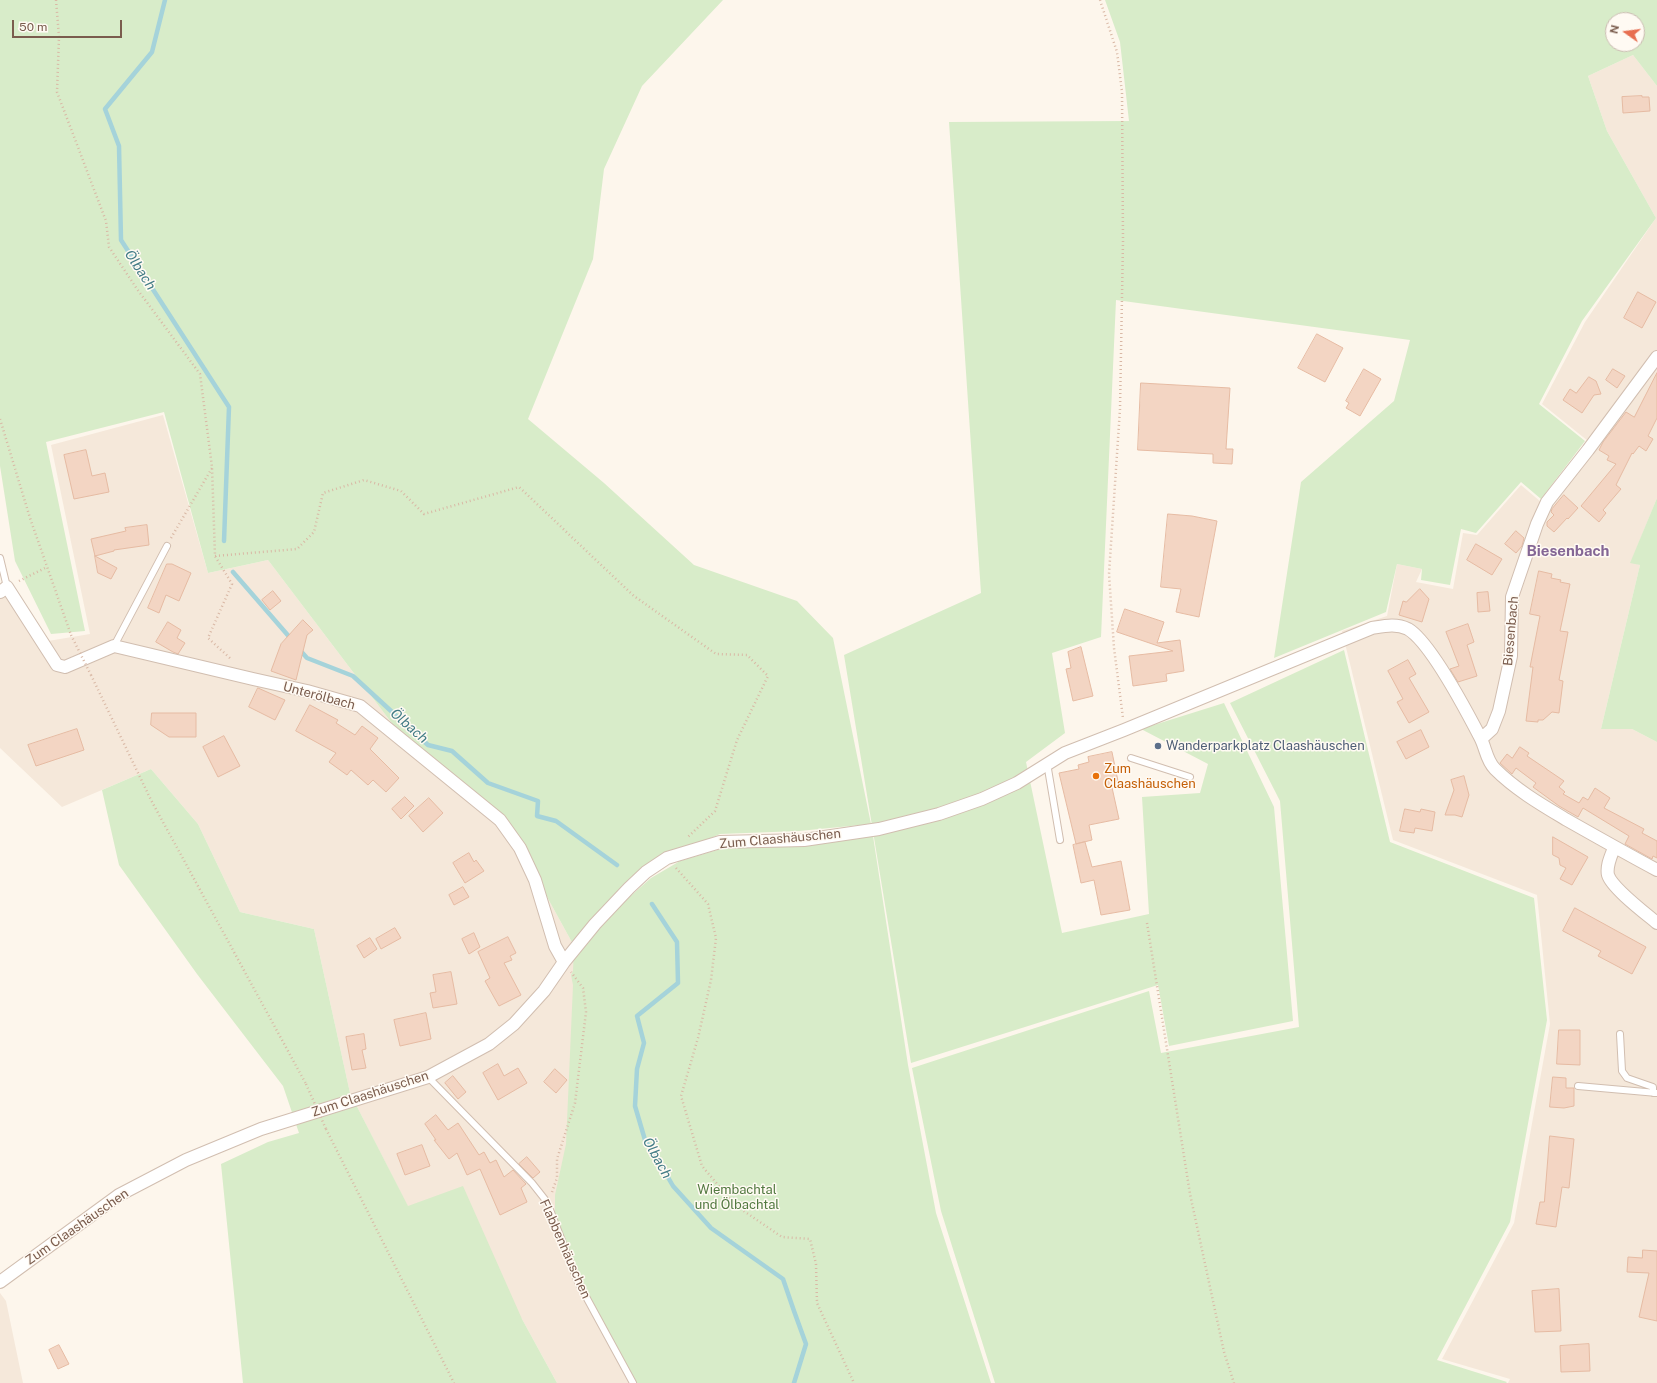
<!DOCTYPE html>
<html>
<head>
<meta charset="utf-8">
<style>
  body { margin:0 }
  #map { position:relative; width:1657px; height:1383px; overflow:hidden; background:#fdf6ec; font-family:"Public Sans",sans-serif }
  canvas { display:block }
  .north { position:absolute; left:1605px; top:12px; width:40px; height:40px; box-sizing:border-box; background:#fffaf3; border:1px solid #cabbb1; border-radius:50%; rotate:284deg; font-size:11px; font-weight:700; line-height:16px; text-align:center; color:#7a5c4d }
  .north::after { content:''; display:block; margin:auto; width:14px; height:18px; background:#e76f51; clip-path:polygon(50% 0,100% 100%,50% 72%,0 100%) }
  .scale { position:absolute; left:12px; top:20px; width:110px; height:18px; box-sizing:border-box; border:2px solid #7a5c4d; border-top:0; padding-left:5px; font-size:12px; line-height:14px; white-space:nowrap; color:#7a5c4d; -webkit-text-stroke:3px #fffaf3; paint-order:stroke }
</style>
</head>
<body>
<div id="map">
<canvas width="1657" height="1383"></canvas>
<div class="north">N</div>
<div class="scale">50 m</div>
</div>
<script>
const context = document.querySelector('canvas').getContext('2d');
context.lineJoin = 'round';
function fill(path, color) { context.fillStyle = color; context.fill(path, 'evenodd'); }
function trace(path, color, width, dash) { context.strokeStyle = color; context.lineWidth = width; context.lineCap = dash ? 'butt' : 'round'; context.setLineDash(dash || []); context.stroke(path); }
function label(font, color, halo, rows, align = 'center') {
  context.font = font + ' "Public Sans",sans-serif'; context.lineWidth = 3; context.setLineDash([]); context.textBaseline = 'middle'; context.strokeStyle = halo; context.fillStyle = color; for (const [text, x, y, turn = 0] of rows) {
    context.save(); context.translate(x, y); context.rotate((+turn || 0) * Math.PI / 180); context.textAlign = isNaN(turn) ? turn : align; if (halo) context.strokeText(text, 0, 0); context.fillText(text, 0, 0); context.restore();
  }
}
const residential = new Path2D(`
  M1633,55L1657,86V498L1631,562L1640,565L1601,729H1632L1657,742V1383H1508L1510,1379L1442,1359L1514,1223L1550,1024L1537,895L1393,840L1342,631L1387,616L1397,564L1422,569L1416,582L1453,589L1463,533L1477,535L1521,485L1541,502L1588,441L1542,404L1585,322L1656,218L1607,131L1588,76Z
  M163,415L208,573L268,560L397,730L502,815L574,946L635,1383H557L522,1319L408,1207L350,1093L314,929L240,912L198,824L151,769L62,807L0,748V599L14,589L48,641L90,634L51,445Z
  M0,1293L6,1301L23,1383H0Z`);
const green = new Path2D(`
  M0,0H723L642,86L604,169L593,259L528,419L604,483L694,565L797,601L833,638L871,824L799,831L720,834L646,867L578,942L651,878L680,861L724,848L873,836L908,1065L936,1213L991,1383H634L579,1288L555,1213V1195L566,1144L573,985L571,975L573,971L574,946L502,815L397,730L268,560L208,573L164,412L46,442L85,631L51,634L15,561L0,466Z
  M1105,0H1657V86L1633,55L1588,76L1607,131L1656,218L1582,321L1539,404L1585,441L1541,499L1521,482L1476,533L1461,529L1450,585L1421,580L1422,569L1397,564L1386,612L1274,658L1301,482L1394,401L1410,340L1116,300L1101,637L1052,653L1065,733L1026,762L1062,933L1149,914L1142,797L1200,793L1208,764L1141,729L1224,703L1274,807L1293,1021L1169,1046L1158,985L911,1063L844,655L981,593L949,122L1129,121L1120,42ZM1613,20H1637V44H1613Z
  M1657,498V742L1632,729H1601L1640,565L1630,563Z
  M1344,650L1390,842L1534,898L1547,1020L1510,1222L1437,1360L1507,1382L1506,1383H995L941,1211L912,1068L1149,991L1161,1053L1299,1027L1280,801L1230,703Z
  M151,769L198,824L240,912L314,929L350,1093L408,1206L463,1186L522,1319L557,1383H243L221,1164L268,1142L299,1133L283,1086L197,974L119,865L102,790Z`);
const stream = new Path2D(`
  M165,0L152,52L105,109L119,146L121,240L229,407L224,541
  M233,572L292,640
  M299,649L307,658L353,676L428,745L452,751L488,783L538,801L537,816L556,821L617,865
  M652,904L677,942L678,983L637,1016L644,1043L637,1069L635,1106L645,1140L658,1160L673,1186L711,1228L783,1279L794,1311L806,1344L794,1383`);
const building = new Path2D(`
  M1642,96V97H1649L1650,111L1623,113L1622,97Z
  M1638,292L1656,302L1642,328L1624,318Z
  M1317,334L1343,348L1325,382L1298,368Z
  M1364,369L1381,379L1360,416L1346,408L1349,403L1346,401Z
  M1613,369L1625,376L1617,388L1606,380Z
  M1657,373V418L1648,436L1653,439L1646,451L1639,446L1633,454L1632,453L1616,485L1621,489L1603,510L1606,513L1599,522L1581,506L1616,464L1607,460L1609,456L1599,450L1603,442L1626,412L1634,417Z
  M1589,377L1596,381L1601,394L1594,395L1582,413L1563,400L1570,389L1576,393Z
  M1141,383L1230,388L1226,449H1233L1232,464L1213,463V454L1138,450Z
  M86,450L92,476L105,473L109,492L74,499L64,455Z
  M1564,495L1578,508L1568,519L1567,518L1554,532L1547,526V522L1554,515L1551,512L1552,509Z
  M1168,514L1192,516L1217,521L1199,617L1176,612L1181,589L1161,587Z
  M147,525L149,545L114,550V551L95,556L91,539L126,531L125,528Z
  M1516,531L1524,538L1522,546L1516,553L1505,544Z
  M1476,544L1502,559L1492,575L1467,560Z
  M95,556L117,568L111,579L98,573Z
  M167,564H172L191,573L179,601L166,595L159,613L148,608Z
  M1539,571L1552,574L1551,578L1561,580L1560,582L1570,584L1560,631L1568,632L1559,680L1563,681L1559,713L1552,712L1543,720H1538V722L1526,721L1533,667H1530L1540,616L1530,614Z
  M1420,589L1429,599L1422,622L1399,615L1403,601L1406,602Z
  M273,591L281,601L270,610L262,600Z
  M1488,592L1490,611L1478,612L1477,593Z
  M1125,609L1164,622L1157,643L1180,640L1184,671L1166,674L1167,681L1133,686L1129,656L1173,651L1117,632Z
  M303,620L313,630L307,635L296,680L271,671L281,644Z
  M168,622L181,630L177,638L185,643L178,654L173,652L156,642Z
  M1468,624L1474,642L1467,645L1477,676L1458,682L1450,669L1459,666L1446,632Z
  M1081,647L1093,696L1073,701L1066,669L1071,668L1068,652Z
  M1408,660L1416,674L1409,678L1429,712L1409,723L1397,702L1403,699L1388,671Z
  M258,688L285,700L275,720L249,707Z
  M310,705L338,720L336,723L355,735L362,726L378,738L370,749L399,778L386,792L373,780L368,785L351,770L347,775L329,762L336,753L296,731Z
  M152,713H196V737H169L151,725Z
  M77,729L84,750L36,766L28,745Z
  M1421,730L1429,747L1406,759L1397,742Z
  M224,736L240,766L218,777L203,747Z
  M1520,747L1529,753L1527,756L1564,781L1559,787L1565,792L1563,794L1579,803L1583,797L1588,800L1595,788L1610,798L1604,808L1644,829L1642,833L1657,841V858L1653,856L1652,859L1625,844L1629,836L1583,808L1578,817L1559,806L1533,787L1536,783L1516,768L1512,774L1500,763L1507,754L1512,758Z
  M1112,752L1118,781L1111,783L1119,819L1089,825L1092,840L1076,844L1059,773L1079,769L1078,765L1089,762L1088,757Z
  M1464,776L1469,795L1462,817L1455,815H1445L1454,790L1451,780Z
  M405,797L414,806L401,819L392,809Z
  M429,798L443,813L423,832L409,816Z
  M1405,809L1420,812L1421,809L1435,812L1432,831L1415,828L1414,833L1400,831Z
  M1553,837L1588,857L1572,885L1560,879L1566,868L1560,865L1559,858L1553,855Z
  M1085,842L1092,867L1121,861L1130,910L1101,915L1094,880L1081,883L1073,845Z
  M469,853L474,862L476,860L484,871L465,883L453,863Z
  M463,887L469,897L454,905L449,895Z
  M1575,908L1646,947L1632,974L1598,956L1601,951L1563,931Z
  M395,928L401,938L381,949L376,939Z
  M474,933L480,947L469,954L462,939Z
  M508,937L516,953L510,956L512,960L504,963L521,995L499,1006L485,981L490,978L478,952Z
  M370,938L377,949L364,958L357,946Z
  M451,972L457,1004L433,1008L430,993L436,992L433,975Z
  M426,1013L431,1039L400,1046L394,1020Z
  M1559,1030H1580V1065L1557,1064Z
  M364,1034L366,1049L362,1050L366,1068L352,1070L346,1037Z
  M498,1064L504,1076L518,1068L527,1083L498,1100L483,1073Z
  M555,1069L567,1080L556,1093L544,1082Z
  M453,1076L466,1092L458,1099L445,1083Z
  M1553,1077L1566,1078V1088H1574V1106L1564,1108L1550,1107Z
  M436,1115L448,1130L458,1123L479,1155L484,1152L490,1163L496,1160L504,1177L513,1170L526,1184L521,1188L527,1202L500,1215L480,1169L467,1175L457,1153L449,1159L434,1140H436L425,1124Z
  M1550,1136L1574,1139L1569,1188L1562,1187L1556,1227L1536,1224L1540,1202H1544Z
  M422,1145L430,1166L405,1175L397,1154Z
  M527,1157L540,1172L533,1178L519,1164Z
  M1643,1250L1657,1251V1321L1639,1317L1649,1273L1627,1272L1628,1257L1642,1258Z
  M1559,1289L1561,1331L1535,1332L1532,1291Z
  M1589,1344L1590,1371L1561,1372L1560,1346Z
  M59,1345L69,1364L58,1369L49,1350Z`);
const path = new Path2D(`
  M56,0L59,37L57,92L106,221L109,247L137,289L200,374L212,467L215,556L232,584L208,638L232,660
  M1100,0L1117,52L1122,92L1123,241L1120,409L1109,574L1114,648L1123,718
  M0,419L30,518L71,635
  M171,538L212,468
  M215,556L297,549L314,532L323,493L364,480L401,491L424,514L519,487L634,596L716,654L747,655L768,676L737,740L715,811L688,837
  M19,581L47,567
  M91,675L151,800L306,1084
  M676,868L708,904L716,938L711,980L698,1038L681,1096L702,1166L735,1205L782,1237L810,1239L816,1264L817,1303L854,1383
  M1147,923L1190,1194L1224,1352L1234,1383
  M326,1129L454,1383
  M552,1192L557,1178V1159L575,1103L586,1012L583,988L571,972`);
const service = new Path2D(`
  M0,558L7,587
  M114,646L167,546
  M1131,758L1190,777
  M1047,763L1060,840
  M1620,1034L1622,1071L1627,1078L1653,1087V1093
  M428,1077L532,1183L547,1202L578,1282L633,1383
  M1578,1086L1657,1093`);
const minor = new Path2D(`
  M0,592L7,587L57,665L65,667L114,646L253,679L307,691L360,706L500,820L520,848L535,880L555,946L564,962
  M1481,739L1492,729L1499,711L1511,656L1512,597L1537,524L1547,502L1588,450L1657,357
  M1614,848C1611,856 1606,866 1608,875C1612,888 1645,913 1657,923
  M0,1282L119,1195L186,1160L261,1129L428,1077L489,1044L514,1024L544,991L564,962L595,924L629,888L646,872L667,858L720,842L804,840L879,829L939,814L982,799L1017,783L1065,753L1124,730L1372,628C1384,626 1396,623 1408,629C1430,642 1467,712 1480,737C1486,748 1486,760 1495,769C1516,790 1542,805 1567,820C1597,837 1627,854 1657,870`);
const pathBridge = new Path2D(`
  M71,635L91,675
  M306,1084L326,1129`);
const markers = [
  [1158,746,4,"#5c6f8a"],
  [1096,776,4,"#e8710a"]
];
const streetNames = [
  ["Biesenbach",1511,631,-85],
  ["Unterölbach",319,696,15],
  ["Zum Claashäuschen",780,839,-5],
  ["Zum Claashäuschen",370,1094,-18],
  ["Zum Claashäuschen",77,1227,-35],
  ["Flabbenhäuschen",565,1249,66]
];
const serviceNames = [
  ["Wanderparkplatz Claashäuschen",1166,746]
];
const foodNames = [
  ["Zum",1104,769],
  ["Claashäuschen",1104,784]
];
const parkNames = [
  ["Wiembachtal",737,1190],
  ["und Ölbachtal",737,1205]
];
const waterNames = [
  ["Ölbach",140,270,57],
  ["Ölbach",409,726,41],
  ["Ölbach",657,1158,61]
];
const quarterNames = [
  ["Biesenbach",1568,551]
];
fill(residential, '#f5e8da');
fill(green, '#d8ecc9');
trace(stream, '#a5d3da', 4.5);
fill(building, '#f3d5c3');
trace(building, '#e6bba3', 1);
trace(service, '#d1beb0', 8);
trace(minor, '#d1beb0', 14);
trace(path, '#d9b8a5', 2.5, [1, 3]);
trace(service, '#fff', 6);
trace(minor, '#fff', 12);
trace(pathBridge, '#d9b8a5', 2.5, [1, 3]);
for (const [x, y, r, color] of markers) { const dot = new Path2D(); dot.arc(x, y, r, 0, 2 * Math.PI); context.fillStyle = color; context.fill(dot); trace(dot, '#fffaf3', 1.5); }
label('13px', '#7a5c4d', '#fffaf3', streetNames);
label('13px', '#4e5e75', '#fffaf3', serviceNames, 'left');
label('13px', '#c56008', '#fffaf3', foodNames, 'left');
label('13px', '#537a41', '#fffaf3', parkNames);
label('italic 14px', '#437c86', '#fffaf3', waterNames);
label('bold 15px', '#846695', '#fffaf3', quarterNames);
</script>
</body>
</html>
